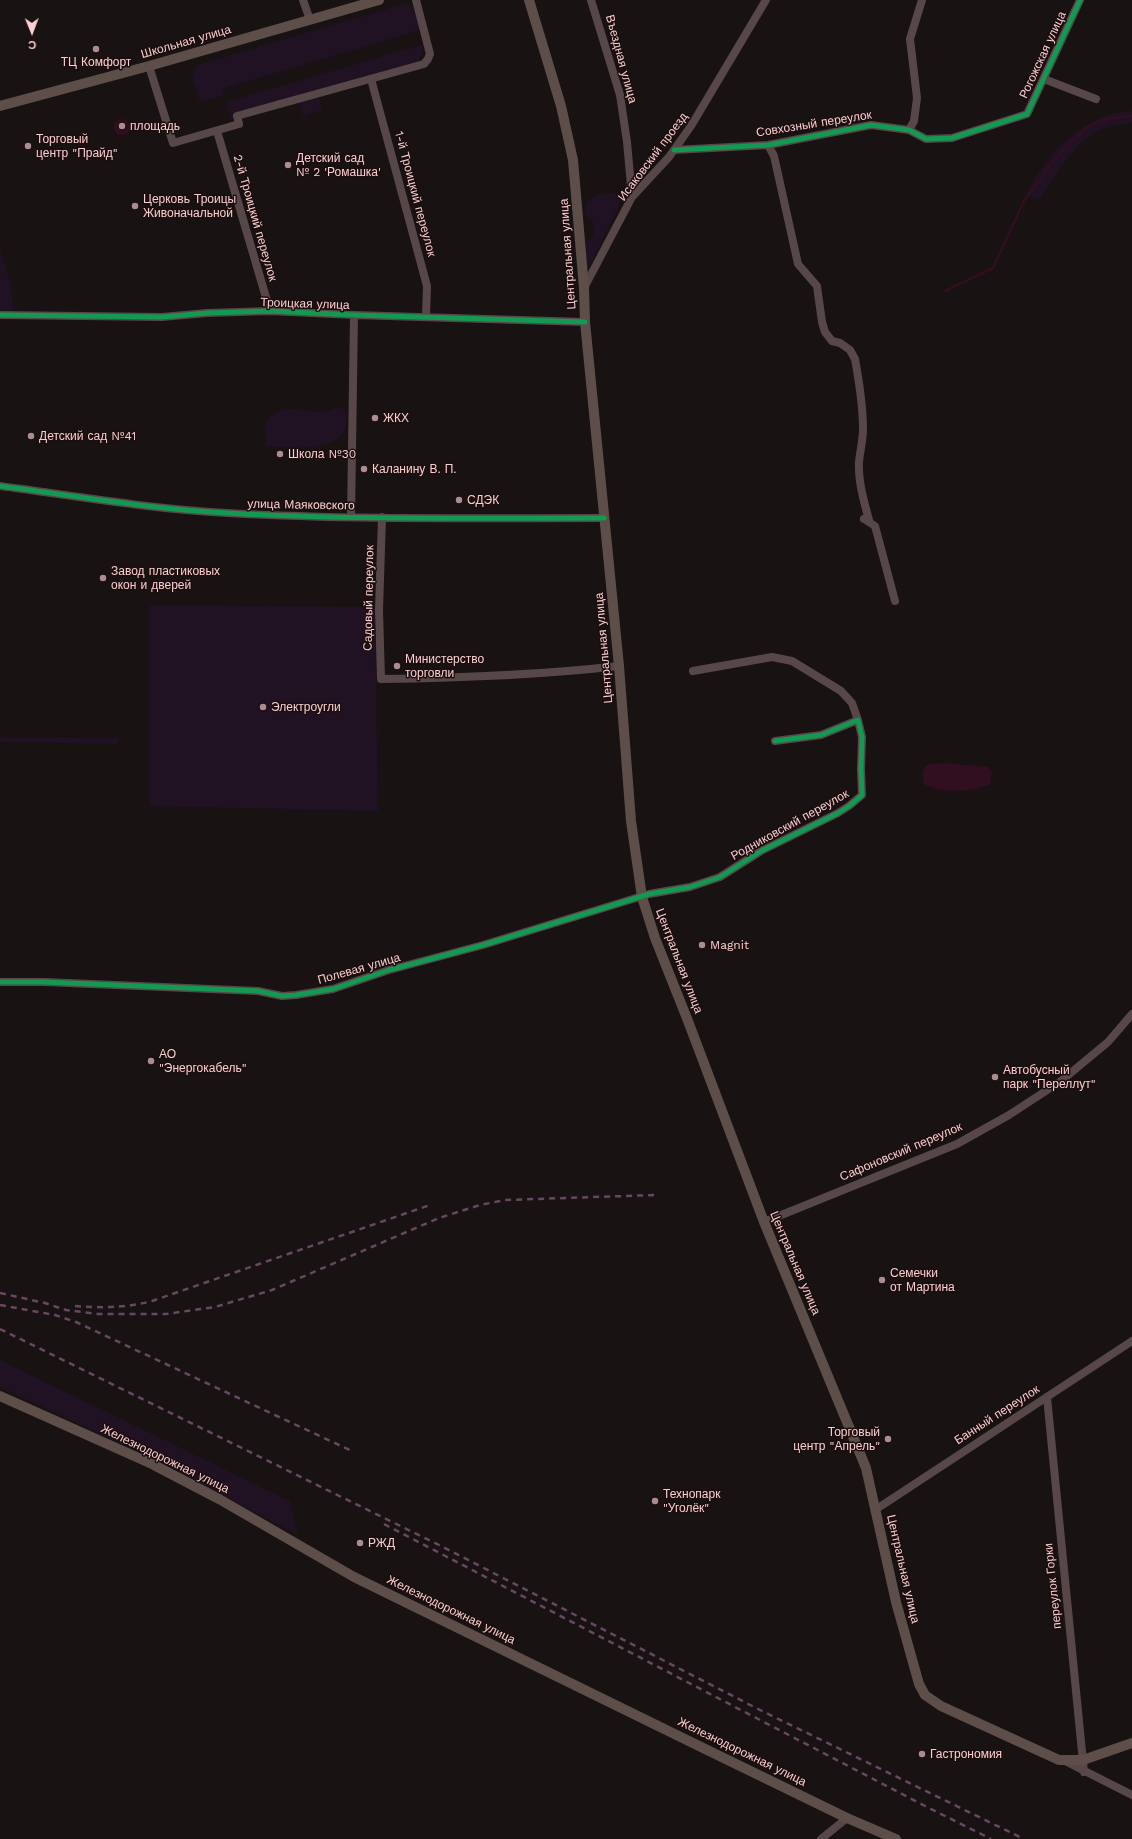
<!DOCTYPE html>
<html>
<head>
<meta charset="utf-8">
<style>
  body { margin:0 }
  #map { position:relative; width:1132px; height:1839px; overflow:hidden; background:#181212; font-family:"Work Sans",sans-serif }
  canvas { display:block }
  .north { position:absolute; left:12px; top:12px; width:40px; height:40px; -webkit-text-stroke:3px #1c0e0e; paint-order:stroke; rotate:179deg; font-size:11px; font-weight:700; line-height:16px; text-align:center; color:#f9cfd1 }
  .north::after { content:''; display:block; margin:auto; width:14px; height:18px; background:#f9cfd1; clip-path:polygon(50% 0,100% 100%,50% 72%,0 100%) }
</style>
</head>
<body>
<div id="map">
<canvas width="1132" height="1839"></canvas>
<div class="north">С</div>
</div>
<script>
const context = document.querySelector('canvas').getContext('2d');
context.lineJoin = 'round';
function fill(path, color) { context.fillStyle = color; context.fill(path, 'evenodd'); }
function trace(path, color, width, dash) { context.strokeStyle = color; context.lineWidth = width; context.lineCap = dash ? 'butt' : 'round'; context.setLineDash(dash || []); context.stroke(path); }
function label(font, color, halo, rows, align = 'center') {
  context.font = font + ' "Work Sans",sans-serif'; context.lineWidth = 3; context.setLineDash([]); context.textBaseline = 'middle'; context.strokeStyle = halo; context.fillStyle = color; for (const [text, x, y, turn = 0] of rows) {
    context.save(); context.translate(x, y); context.rotate((+turn || 0) * Math.PI / 180); context.textAlign = isNaN(turn) ? turn : align; if (halo) context.strokeText(text, 0, 0); context.fillText(text, 0, 0); context.restore();
  }
}
const green = new Path2D(`
  M407,3L420,16L424,29L222,89L224,95L200,102L192,79L197,65Z
  M424,44L418,66L318,94L322,110L303,116L298,99L237,116L231,120L226,102Z
  M1132,111V123C1118,125 1106,126 1094,133C1076,142 1053,180 1041,197L1034,199L1026,194C1048,153 1083,113 1132,111Z
  M605,193H614L619,197V206L590,265H587L585,248L586,242L594,237C595,226 593,220 585,213C584,199 593,196 605,193Z
  M0,248L11,284L13,310H0Z
  M337,407L343,408C347,415 347,421 345,429C338,452 285,449 266,445L265,423C289,393 311,422 337,407Z
  M150,605L375,607L378,811L150,806Z
  M0,737L117,738L118,742L116,744L0,742Z
  M0,1360L290,1501L298,1535L166,1465L0,1387Z`);
const water = new Path2D(`
  M114 127a8 8 0 1 1 16 0a8 8 0 1 1-16 0Z
  M944,763L988,767L992,772L990,784C972,792 942,794 924,784L922,772L926,765Z`);
const stream = new Path2D(`
  M945,291L993,268L1024,201L1054,160L1072,141L1089,126L1106,119L1132,116`);
const minor = new Path2D(`
  M303,0L310,20
  M591,0L620,95L627,142L632,197
  M149,66L173,143L239,124L237,116L244,114L424,64L428,59L430,54L416,0
  M371,79L427,286L426,317
  M1044,79L1096,99
  M909,130L914,121L917,98L910,39L922,0
  M217,131L270,311
  M768,145L774,156L798,264L817,286L822,322L825,332L832,341L840,343L850,350L855,359C859,381 863,406 863,429C863,440 860,451 859,462C858,481 864,502 869,520L864,519
  M674,150L768,145L871,125L909,130L926,139L952,138L1027,114L1080,0
  M584,288L632,197L669,157L691,126L766,0
  M0,315L162,317L207,313L270,311L354,315L585,322
  M0,486C75,496 151,509 227,513C352,520 478,518 604,518
  M351,517L354,315
  M382,517L379,610L381,679C460,678 540,675 619,666
  M864,519L875,526L895,601
  M693,671L772,657L792,661L841,691L852,703L858,720
  M0,982H44L258,991L282,996L296,995L333,989L389,970L483,945L649,894L690,887L720,877L761,851L838,813L849,806L862,795L861,769L862,737L858,720L821,735L775,741
  M764,1222L957,1144L1009,1115L1061,1081L1108,1042L1132,1014
  M1047,1397L1084,1772
  M875,1510L1132,1341
  M1065,1761L1132,1795
  M821,1839L847,1818`);
const major = new Path2D(`
  M529,0L561,106L573,160L584,288L585,322L619,666L631,821L642,897L655,938L688,1021L764,1222L866,1468L896,1602L919,1684L925,1695L941,1706L1059,1760H1083L1132,1743
  M0,106L149,66L379,0
  M0,1396L152,1464L219,1499L354,1577L699,1746L847,1818L896,1839`);
const rail = new Path2D(`
  M0,1293L45,1303L66,1310L98,1314H166L215,1307L272,1290L439,1218L480,1205L505,1200L655,1195
  M0,1305L55,1315L76,1322L354,1452
  M75,1306C101,1308 126,1308 152,1301L430,1205
  M0,1329L439,1545L760,1710L1024,1839
  M384,1524L925,1806L991,1839`);
const cycleway = new Path2D(`
  M674,150L768,145L871,125L909,130L926,139L952,138L1027,114L1080,0
  M0,315L162,317L207,313L270,311L354,315L585,322
  M0,486C75,496 151,509 227,513C352,520 478,518 604,518
  M0,982H44L258,991L282,996L296,995L333,989L389,970L483,945L649,894L690,887L720,877L761,851L838,813L849,806L862,795L861,769L862,737L858,720L821,735L775,741`);
const markers = [
  [96,49,4,"#aa8d8e"],
  [122,126,4,"#aa8d8e"],
  [28,146,4,"#aa8d8e"],
  [288,165,4,"#aa8d8e"],
  [135,206,4,"#aa8d8e"],
  [375,418,4,"#aa8d8e"],
  [31,436,4,"#aa8d8e"],
  [280,454,4,"#aa8d8e"],
  [364,469,4,"#aa8d8e"],
  [459,500,4,"#aa8d8e"],
  [103,578,4,"#aa8d8e"],
  [397,666,4,"#aa8d8e"],
  [263,707,4,"#aa8d8e"],
  [702,945,4,"#aa8d8e"],
  [151,1061,4,"#aa8d8e"],
  [995,1077,4,"#aa8d8e"],
  [882,1280,4,"#aa8d8e"],
  [888,1439,4,"#aa8d8e"],
  [655,1501,4,"#aa8d8e"],
  [360,1543,4,"#aa8d8e"],
  [922,1754,4,"#aa8d8e"]
];
const streetNames = [
  ["Школьная улица",186,42,-16],
  ["Рогожская улица",1043,55,-65],
  ["Въездная улица",621,59,75],
  ["Совхозный переулок",814,124,-9],
  ["Исаковский проезд",653,157,-53],
  ["1-й Троицкий переулок",415,194,75],
  ["2-й Троицкий переулок",255,218,74],
  ["Центральная улица",568,254,-94],
  ["Троицкая улица",305,304,2],
  ["улица Маяковского",301,505,1],
  ["Садовый переулок",369,598,-89],
  ["Центральная улица",604,648,-95],
  ["Родниковский переулок",790,825,-29],
  ["Центральная улица",679,961,69],
  ["Полевая улица",359,969,-16],
  ["Сафоновский переулок",901,1152,-23],
  ["Центральная улица",795,1263,67],
  ["Банный переулок",997,1415,-33],
  ["Железнодорожная улица",165,1459,26],
  ["Центральная улица",903,1569,77],
  ["переулок Горки",1053,1586,-96],
  ["Железнодорожная улица",451,1610,26],
  ["Железнодорожная улица",742,1752,26]
];
const poiNames = [
  ["ТЦ Комфорт",96,62,"center"],
  ["площадь",130,126],
  ["Торговый",36,139],
  ["центр \"Прайд\"",36,153],
  ["Детский сад",296,158],
  ["№ 2 'Ромашка'",296,172],
  ["Церковь Троицы",143,199],
  ["Живоначальной",143,213],
  ["ЖКХ",383,418],
  ["Детский сад №41",39,436],
  ["Школа №30",288,454],
  ["Каланину В. П.",372,469],
  ["СДЭК",467,500],
  ["Завод пластиковых",111,571],
  ["окон и дверей",111,585],
  ["Министерство",405,659],
  ["торговли",405,673],
  ["Электроугли",271,707],
  ["Magnit",710,945],
  ["АО",159,1054],
  ["\"Энергокабель\"",159,1068],
  ["Автобусный",1003,1070],
  ["парк \"Переллут\"",1003,1084],
  ["Семечки",890,1273],
  ["от Мартина",890,1287],
  ["Торговый",880,1432,"right"],
  ["центр \"Апрель\"",880,1446,"right"],
  ["Технопарк",663,1494],
  ["\"Уголёк\"",663,1508],
  ["РЖД",368,1543],
  ["Гастрономия",930,1754]
];
fill(green, '#201222');
fill(water, '#320e21');
trace(stream, '#320e21', 2.5);
trace(minor, '#584749', 8);
trace(major, '#5e4e49', 10);
trace(rail, '#684860', 2.5, [6, 5]);
trace(cycleway, '#139951', 5);
for (const [x, y, r, color] of markers) { const dot = new Path2D(); dot.arc(x, y, r, 0, 2 * Math.PI); context.fillStyle = color; context.fill(dot); trace(dot, '#1c0e0e', 1.5); }
label('12px', '#f9cfd1', '#1c0e0e', streetNames);
label('12px', '#f9cfd1', '#1c0e0e', poiNames, 'left');
</script>
</body>
</html>
